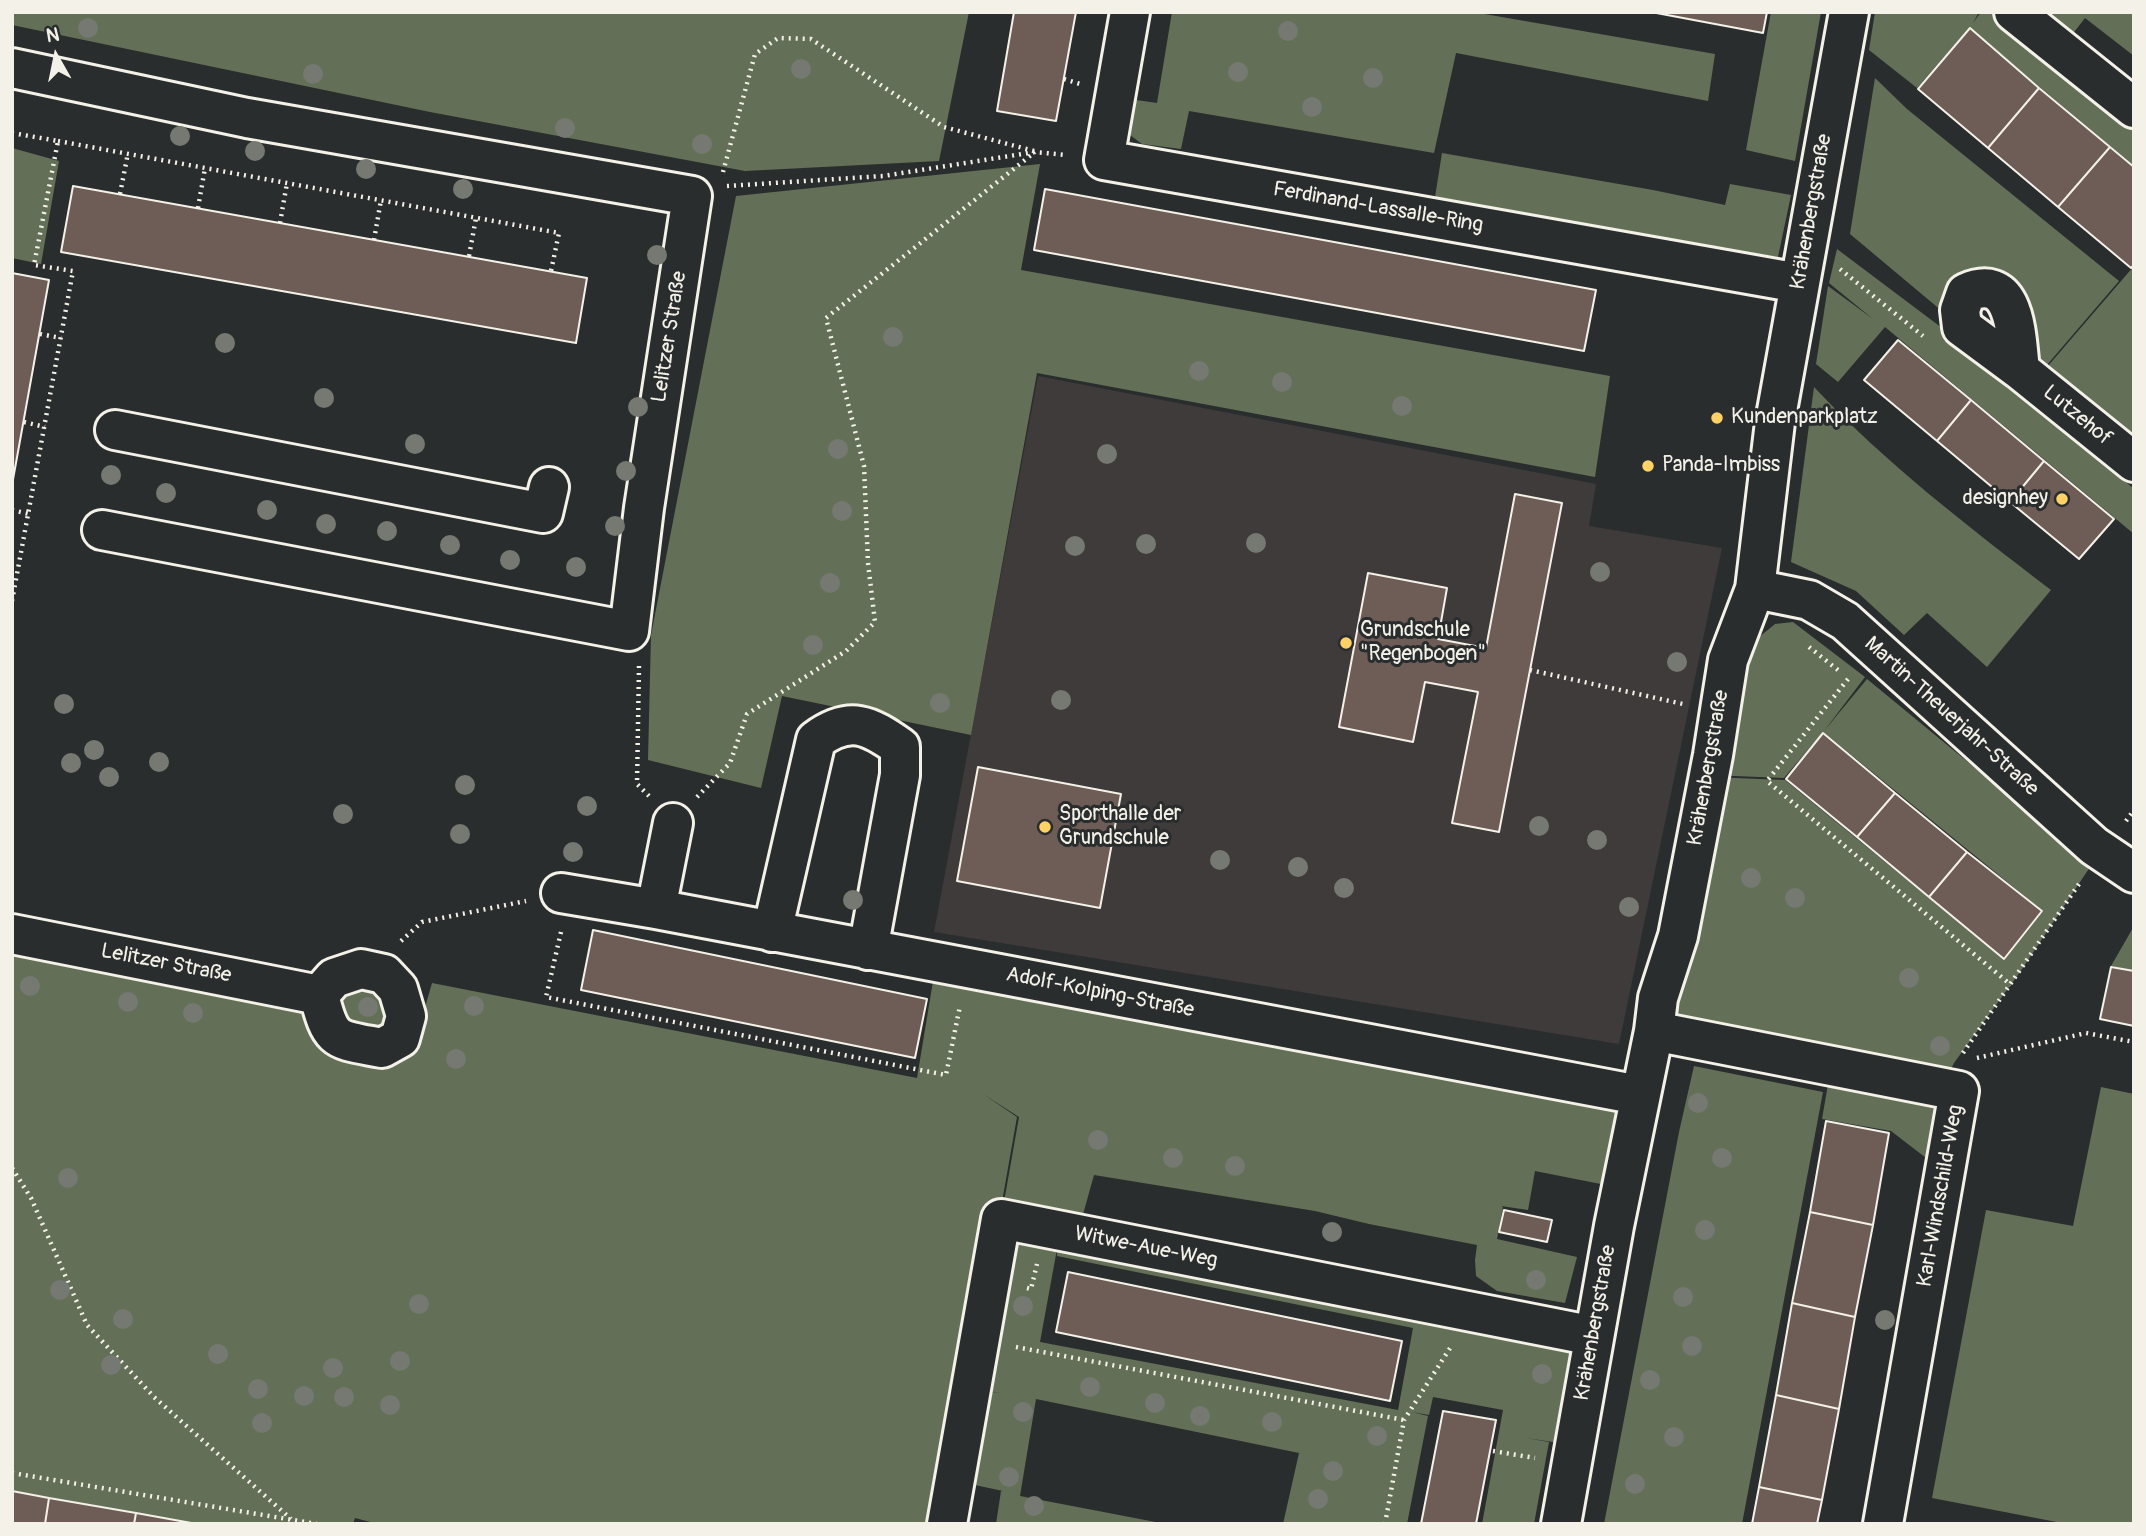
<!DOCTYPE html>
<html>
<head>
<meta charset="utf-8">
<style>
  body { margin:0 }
  #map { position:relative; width:2146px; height:1536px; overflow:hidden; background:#2a2d2e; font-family:Pangolin,sans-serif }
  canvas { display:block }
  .frame { position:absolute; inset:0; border:14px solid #f4f1e8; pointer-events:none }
  .north { position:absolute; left:21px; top:21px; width:70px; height:70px; -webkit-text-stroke:5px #2a2d2e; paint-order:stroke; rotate:351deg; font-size:19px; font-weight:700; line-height:28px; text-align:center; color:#f4f1e8 }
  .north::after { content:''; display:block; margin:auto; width:24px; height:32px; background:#f4f1e8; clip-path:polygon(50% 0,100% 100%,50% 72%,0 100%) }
</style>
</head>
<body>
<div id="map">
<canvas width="2146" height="1536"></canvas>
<div class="frame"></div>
<div class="north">N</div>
</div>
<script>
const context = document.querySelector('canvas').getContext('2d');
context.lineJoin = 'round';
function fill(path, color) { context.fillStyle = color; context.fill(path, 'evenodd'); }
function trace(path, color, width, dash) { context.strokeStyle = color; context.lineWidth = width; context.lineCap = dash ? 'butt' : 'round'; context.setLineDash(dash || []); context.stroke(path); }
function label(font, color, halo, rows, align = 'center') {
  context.font = font + ' Pangolin,sans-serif'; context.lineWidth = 6; context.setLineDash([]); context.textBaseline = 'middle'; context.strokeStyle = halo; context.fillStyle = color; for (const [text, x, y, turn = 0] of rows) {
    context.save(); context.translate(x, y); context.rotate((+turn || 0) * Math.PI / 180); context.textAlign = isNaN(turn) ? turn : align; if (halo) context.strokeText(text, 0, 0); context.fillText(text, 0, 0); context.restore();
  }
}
const built = new Path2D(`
  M1038,376L1596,484L1589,526L1722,548L1619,1044L934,932Z`);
const green = new Path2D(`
  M12,12H969L939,161L745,171L430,112L12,25Z
  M1172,12H1473L1715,54L1708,101L1456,53L1434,153L1189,111L1181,149L1142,144L1118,126L1122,98L1157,103Z
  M1771,12H1821L1795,161L1746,150Z
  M1875,12H1979L1973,23L1981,12H2012L2134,110V166L1969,28L1917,88L1869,50Z
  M2035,12H2134V56L2085,18L2061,49Z
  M1875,78L1907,109L2119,281L2034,380L1997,290L1961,327L1850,234Z
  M12,148L59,161L41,264L12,258Z
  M1442,153L1653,190L1725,205L1730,184L1791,195L1778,257L1623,233L1435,197Z
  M1040,164L1021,270L1610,376L1595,477L1037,373L971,735L782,696L761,788L648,760L651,635L736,196Z
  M1837,249L1958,340L2017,388L2134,489V534L1885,327L1838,382L1816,364L1828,286L1873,319L1829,283Z
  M2134,266V461L2035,381Z
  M1814,387C1885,463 1969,527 2051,590L1987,667L1927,613L1904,635L1856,591L1791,562Z
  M1793,622L1865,677L1824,731L1867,679L2092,864L2020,972L1954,1063L1942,1086L1655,1030L1710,777L1785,780L2004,959L2043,911L1823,732L1784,778L1710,775L1730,661L1775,624Z
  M2134,926V971L2111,966Z
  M12,936L318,996L326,1027L413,1049L432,983L917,1078L936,963L1638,1095L1621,1188L1535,1171L1528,1210L1501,1206L1503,1207L1497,1239L1577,1257L1565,1303L1497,1291L1476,1276L1475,1260L1477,1245L1369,1224L1315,1211L1094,1175L1082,1218L1004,1202L1019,1117L983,1094L1017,1117L945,1524H378L355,1518L353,1524H199L12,1491Z
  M384,975L399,1037L344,1040L334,979Z
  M1694,1066L1823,1092L1742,1524H1604L1679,1132Z
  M1831,1067L1957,1091L1943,1171L1891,1131L1822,1119Z
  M2101,1087L2134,1094V1524H2067L1932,1498L1986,1210L2073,1226Z
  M1002,1220L1593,1337L1573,1445L1526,1438L1549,1442L1534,1524H1482L1503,1410L1433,1397L1429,1415L1412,1412L1428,1416L1407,1524H1283L1299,1453L1036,1399L1020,1496L1166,1524H1026L1017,1522L1016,1524H996L1001,1491H1003L956,1481L972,1390L1001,1393L972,1389ZM1057,1249V1256L1413,1328L1398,1410L1040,1342Z`);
const building = new Path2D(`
  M1014,12H1076L1056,121L997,111Z
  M1651,12H1767L1763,33Z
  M1970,28L2039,88L1988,148L1918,89Z
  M2039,88L2110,147L2058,207L1988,148Z
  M2110,147L2134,167V265L2131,268L2058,207Z
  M73,186L587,278L576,343L61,252Z
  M1045,189L1596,290L1584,351L1034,250Z
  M12,273L49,280L12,485Z
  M1898,340L1971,400L1937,441L1864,380Z
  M1971,400L2044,461L2010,502L1937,441Z
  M2044,461L2114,519L2079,559L2010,502Z
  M1515,494L1562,503L1499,832L1452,823L1478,692L1425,682L1413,742L1339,727L1368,573L1447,588L1438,639L1486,648Z
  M1823,733L1895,793L1857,837L1786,779Z
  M978,767L1121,794L1100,908L957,881Z
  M1895,793L1967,852L1929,897L1857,837Z
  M1967,852L2042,911L2004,959L1929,897Z
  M593,930L927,999L915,1058L581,990Z
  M2111,967L2134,971V1026L2100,1019Z
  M1826,1121L1889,1133L1873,1225L1810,1212Z
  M1504,1210L1552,1220L1547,1242L1499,1232Z
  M1810,1212L1873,1225L1855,1317L1792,1303Z
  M1068,1272L1402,1341L1390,1401L1056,1332Z
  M1792,1303L1855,1317L1839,1409L1776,1395Z
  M1776,1395L1839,1409L1822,1500L1759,1487Z
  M1443,1411L1496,1420L1476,1524H1421Z
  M1759,1487L1822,1500L1817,1524H1752Z
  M12,1491L49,1498L45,1524H12Z
  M49,1498L136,1513L134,1524H45Z
  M136,1513L197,1524H134Z`);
const path = new Path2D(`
  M1064,79L1080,84
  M12,133L58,141L34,265L73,271L12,601
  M58,141L559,233L551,271
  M723,172L755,54L778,38L811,39L944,127L1034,151
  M727,186L883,176L1035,152L1066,155
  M120,194L128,153
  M198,208L205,168
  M280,223L287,183
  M374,240L381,200
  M469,256L476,218
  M1840,269L1923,336
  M40,334L61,338
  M24,422L45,427
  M12,510L29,514
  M1809,647L1838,670
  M639,666L637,784L649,796
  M1530,670L1683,704
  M1848,679L1767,781L2011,985
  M697,797L730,763L747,714L846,651L875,622L868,563L864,466L826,318L1035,152
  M2126,821L2134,810
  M561,932L546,997L946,1075L960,1006
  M401,941L422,922L526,901
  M1963,1053L2081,881
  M1977,1058L2086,1033L2134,1042
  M12,1168L31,1198L87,1325L154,1397L291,1519
  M1027,1288L1031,1289L1037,1264
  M1016,1347L1404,1420
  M1493,1451L1535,1458
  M12,1473L317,1524
  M1385,1524L1404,1420L1452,1345`);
const minor = new Path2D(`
  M1130,12L1104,160L1799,283
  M2014,12L2134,108
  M12,68L247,118L692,196L644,508L629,631L102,530
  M2020,370C2016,338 2017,270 1966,293L1960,310L1962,327L2020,370L2134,462
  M115,430L543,513L549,487
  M1755,589L1809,600L1845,621L2094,846L2134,873
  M561,893L656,909L1639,1095
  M656,909L673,823
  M772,932L816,740C850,715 869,725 900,747V775L868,950
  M12,934L319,995
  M361,969L384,974L398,989L406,1016L400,1038L382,1048C335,1039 331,1043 319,995L334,978Z
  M1654,1031L1959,1091L1883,1524
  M947,1524L1001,1219L1594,1336
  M1561,1524L1614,1226L1654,1031L1658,998L1678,936L1713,755L1728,660L1755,589L1775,422L1849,12`);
const trees = [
  [88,28],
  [1288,31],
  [801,69],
  [1238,72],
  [313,74],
  [1373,78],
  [1312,107],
  [565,128],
  [180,136],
  [702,144],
  [255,151],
  [366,169],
  [463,189],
  [657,255],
  [893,337],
  [225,343],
  [1199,371],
  [1282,382],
  [324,398],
  [1402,406],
  [638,407],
  [415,444],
  [838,449],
  [1107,454],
  [626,471],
  [111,475],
  [166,493],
  [267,510],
  [842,511],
  [326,524],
  [615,526],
  [387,531],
  [1256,543],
  [1146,544],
  [450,545],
  [1075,546],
  [510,560],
  [576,567],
  [1600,572],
  [830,583],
  [813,645],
  [1677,662],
  [1061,700],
  [940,703],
  [64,704],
  [94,750],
  [159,762],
  [71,763],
  [109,777],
  [465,785],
  [587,806],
  [343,814],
  [1539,826],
  [460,834],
  [1597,840],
  [573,852],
  [1220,860],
  [1298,867],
  [1751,878],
  [1344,888],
  [1795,898],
  [853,900],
  [1629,907],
  [1909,978],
  [30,986],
  [128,1002],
  [474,1006],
  [368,1007],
  [193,1013],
  [1940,1046],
  [456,1059],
  [1698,1103],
  [1098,1140],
  [1173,1158],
  [1722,1158],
  [1235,1166],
  [68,1178],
  [1705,1230],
  [1332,1232],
  [1536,1280],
  [60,1290],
  [1683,1297],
  [419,1304],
  [1023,1306],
  [123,1319],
  [1885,1320],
  [1692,1346],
  [218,1354],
  [400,1361],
  [111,1365],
  [333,1368],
  [1542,1374],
  [1650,1380],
  [1090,1387],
  [258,1389],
  [304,1396],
  [344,1397],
  [1155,1403],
  [390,1405],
  [1023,1412],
  [1200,1416],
  [1272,1422],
  [262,1423],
  [1377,1436],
  [1674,1437],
  [1333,1471],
  [1009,1477],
  [1635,1484],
  [1318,1499],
  [1034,1506]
];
const markers = [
  [1717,418,7,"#ffd166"],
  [1648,466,7,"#ffd166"],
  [2062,499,7,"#ffd166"],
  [1346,643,7,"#ffd166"],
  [1045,827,7,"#ffd166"]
];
const streetNames = [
  ["Ferdinand-Lassalle-Ring",1378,208,10],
  ["Krähenbergstraße",1812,212,-80],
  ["Lelitzer Straße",670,337,-81],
  ["Lutzehof",2077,416,39],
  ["Martin-Theuerjahr-Straße",1951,717,42],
  ["Krähenbergstraße",1709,768,-80],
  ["Lelitzer Straße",166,964,11],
  ["Adolf-Kolping-Straße",1100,993,11],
  ["Karl-Windschild-Weg",1941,1196,-80],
  ["Witwe-Aue-Weg",1146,1248,11],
  ["Krähenbergstraße",1596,1323,-80]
];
const poiNames = [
  ["Kundenparkplatz",1731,418],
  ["Panda-Imbiss",1662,466],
  ["designhey",2048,499,"right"],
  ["Grundschule",1360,631],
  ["\"Regenbogen\"",1360,655],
  ["Sporthalle der",1059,815],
  ["Grundschule",1059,839]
];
fill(built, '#3e3b3a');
fill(green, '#637057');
fill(building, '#6e5c57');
trace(building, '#f4f1e8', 2);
trace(minor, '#f4f1e8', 44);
trace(path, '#f4f1e8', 4.5, [2, 5]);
trace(minor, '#2a2d2e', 38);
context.fillStyle = '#757971';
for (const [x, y] of trees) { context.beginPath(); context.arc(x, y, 10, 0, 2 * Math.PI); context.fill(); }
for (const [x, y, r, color] of markers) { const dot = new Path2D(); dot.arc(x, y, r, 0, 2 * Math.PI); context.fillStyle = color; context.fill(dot); trace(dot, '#2a2d2e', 2.5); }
label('21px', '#f4f1e8', '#2a2d2e', streetNames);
label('21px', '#f4f1e8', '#2a2d2e', poiNames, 'left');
</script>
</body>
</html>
